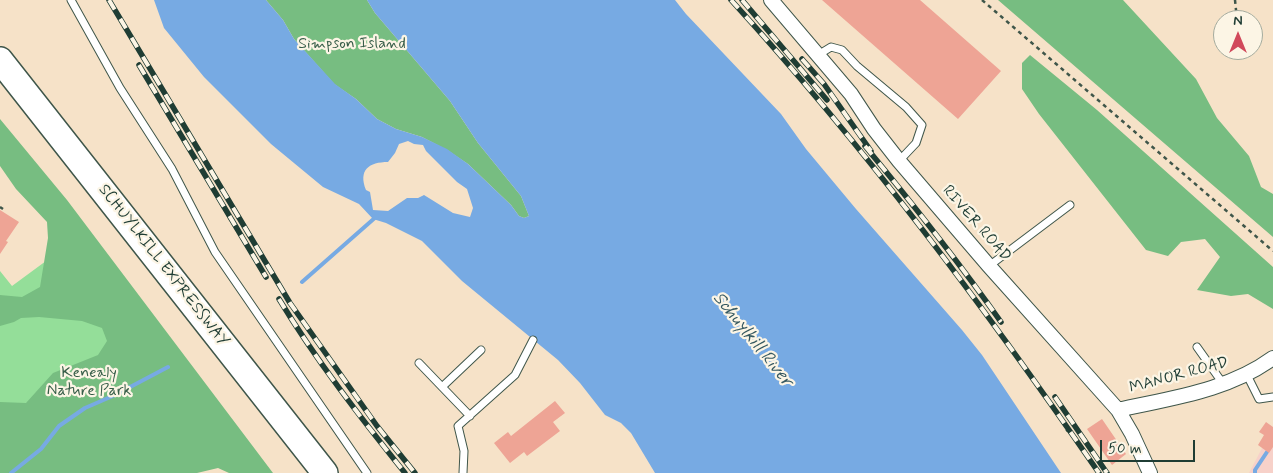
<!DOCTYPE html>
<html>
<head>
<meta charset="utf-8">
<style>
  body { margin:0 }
  #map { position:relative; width:1273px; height:473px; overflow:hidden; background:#f6e2c8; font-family:Mynerve,sans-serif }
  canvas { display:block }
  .north { position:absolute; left:1213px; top:10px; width:50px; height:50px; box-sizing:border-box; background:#fcf5e5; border:1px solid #a4ab9e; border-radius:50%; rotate:0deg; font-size:14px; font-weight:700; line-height:20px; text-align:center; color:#1f3d34 }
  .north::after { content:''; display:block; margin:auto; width:18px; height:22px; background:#d1495b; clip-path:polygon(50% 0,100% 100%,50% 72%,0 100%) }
  .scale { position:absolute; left:1100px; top:440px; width:95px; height:22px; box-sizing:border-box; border:2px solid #1f3d34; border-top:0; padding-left:6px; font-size:15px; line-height:18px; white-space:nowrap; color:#1f3d34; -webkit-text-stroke:4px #fcf5e5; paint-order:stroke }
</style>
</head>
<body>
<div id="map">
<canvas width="1273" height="473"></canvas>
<div class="north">N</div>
<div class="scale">50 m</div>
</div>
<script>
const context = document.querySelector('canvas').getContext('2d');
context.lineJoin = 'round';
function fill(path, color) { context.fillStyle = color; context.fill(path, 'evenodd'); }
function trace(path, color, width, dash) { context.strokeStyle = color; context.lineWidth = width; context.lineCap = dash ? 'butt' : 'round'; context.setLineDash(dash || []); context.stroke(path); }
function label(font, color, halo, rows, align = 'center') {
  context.font = font + ' Mynerve,sans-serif'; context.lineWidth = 4.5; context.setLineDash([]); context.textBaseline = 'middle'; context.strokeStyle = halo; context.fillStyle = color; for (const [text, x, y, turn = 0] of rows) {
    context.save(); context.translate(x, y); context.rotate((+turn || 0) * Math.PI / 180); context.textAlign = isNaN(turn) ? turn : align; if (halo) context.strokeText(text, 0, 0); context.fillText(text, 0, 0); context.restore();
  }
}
const built = new Path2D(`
  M1273,427V473H1249Z`);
const green = new Path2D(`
  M84,233L243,438L0,473V271L12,286Z`);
const forest = new Path2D(`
  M266,0H367L375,13L450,101L478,143L521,196L529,216L524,218L519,216L511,205L468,164L447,150L422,137L396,129L377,119L356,99L334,84L294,39L283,20Z
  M998,0H1123L1196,79L1217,118L1249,156L1261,187L1273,194V237Z
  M1030,55L1097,110L1273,267V309L1248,294L1231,296L1197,290L1220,257L1205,239L1181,242L1168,256L1146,250L1039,114L1022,89V63Z
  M0,119L67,200L273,473H229L218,468L197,473H0V402L26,403L53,373L98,355L107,341L102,328L82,321L39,317L21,318L14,322L0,326V295L22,297L40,287L48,238L47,222L16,189L0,166Z`);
const water = new Path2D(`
  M154,0H266L283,20L294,39L335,84L356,99L377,119L396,129L422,137L447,149L468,164L511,205L519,216L524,218L529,216L521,196L478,143L450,101L375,13L367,0H675L686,14L781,114L806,149L856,209L962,330L982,355L1061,473H655L631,433L621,423L605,415L580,383L558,360L462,281L422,241L386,223L373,219L359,204L323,187L271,144L204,77L164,28ZM408,141L414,144L423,145L426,151L457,182L467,189L473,208L470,217L453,213L424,195L418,198H407L388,211L373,210L370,192L366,190C358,170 369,162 388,162L395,153L399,144Z`);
const stream = new Path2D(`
  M302,282L377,216
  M11,473L41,449L59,426L85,408L115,395L168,367
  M1255,473V470L1267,452`);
const building = new Path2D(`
  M822,0H920L1001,71L958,119Z
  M0,210L19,222L6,241L8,242L0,254Z
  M555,401L565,413L553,422L560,431L527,456L524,452L510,463L494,443L508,432L511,436Z
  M1102,419L1126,454L1112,465L1087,429Z
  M1266,422L1273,427V447L1269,453L1258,445L1264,435L1259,432Z`);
const path = new Path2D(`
  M982,0L1273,251
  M1235,0L1237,20
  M0,207L3,209
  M1066,431L1077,423`);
const service = new Path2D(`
  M71,0L120,88L172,169L215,252L367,473
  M818,55L831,47L842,50L857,66L906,107L922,125L916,143L899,161
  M989,266L1070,205
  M1197,347L1224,385
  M419,363L470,416
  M1247,375L1259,399L1273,397
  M442,387L481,350
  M463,473L464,451L458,426L515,375L533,340`);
const minor = new Path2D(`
  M771,0L851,94L874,129L899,161L989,266L1118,410L1132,434L1150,473
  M1118,410C1171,398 1228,391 1273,358`);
const motorway = new Path2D(`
  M0,60L325,473`);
const rail = new Path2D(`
  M109,0L290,303L377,426L415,473
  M731,0C866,148 985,308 1099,473
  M742,0L827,100
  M802,59L824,84L871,151
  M139,65L266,277
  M865,146C912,203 958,261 1001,322
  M279,299C316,360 360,417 405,473
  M1055,397L1107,473`);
const parkNames = [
  ["Simpson Island",352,45],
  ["Kenealy",89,374],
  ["Nature Park",89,392]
];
const streetNames = [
  ["RIVER ROAD",976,224,49],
  ["SCHUYLKILL EXPRESSWAY",163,266,52],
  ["MANOR ROAD",1179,376,-15]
];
const waterNames = [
  ["Schuylkill River",752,340,51]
];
fill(built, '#f7d1c9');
fill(green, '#94de99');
fill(forest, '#77bd81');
fill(water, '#77aae3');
trace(stream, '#77aae3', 4);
fill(building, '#eea495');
trace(service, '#3f564a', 9);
trace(minor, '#3f564a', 16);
trace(motorway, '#3f564a', 28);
trace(path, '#3f564a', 2.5, [4, 4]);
trace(service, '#fff', 7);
trace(minor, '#fff', 14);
trace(motorway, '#fff', 25);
trace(rail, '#1f3d34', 5.5);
trace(rail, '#fcf5e5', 4, [11]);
label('16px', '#365d48', '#fcf5e5', parkNames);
label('16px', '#1f3d34', '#fcf5e5', streetNames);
label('italic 18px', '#355860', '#fcf5e5', waterNames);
</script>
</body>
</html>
